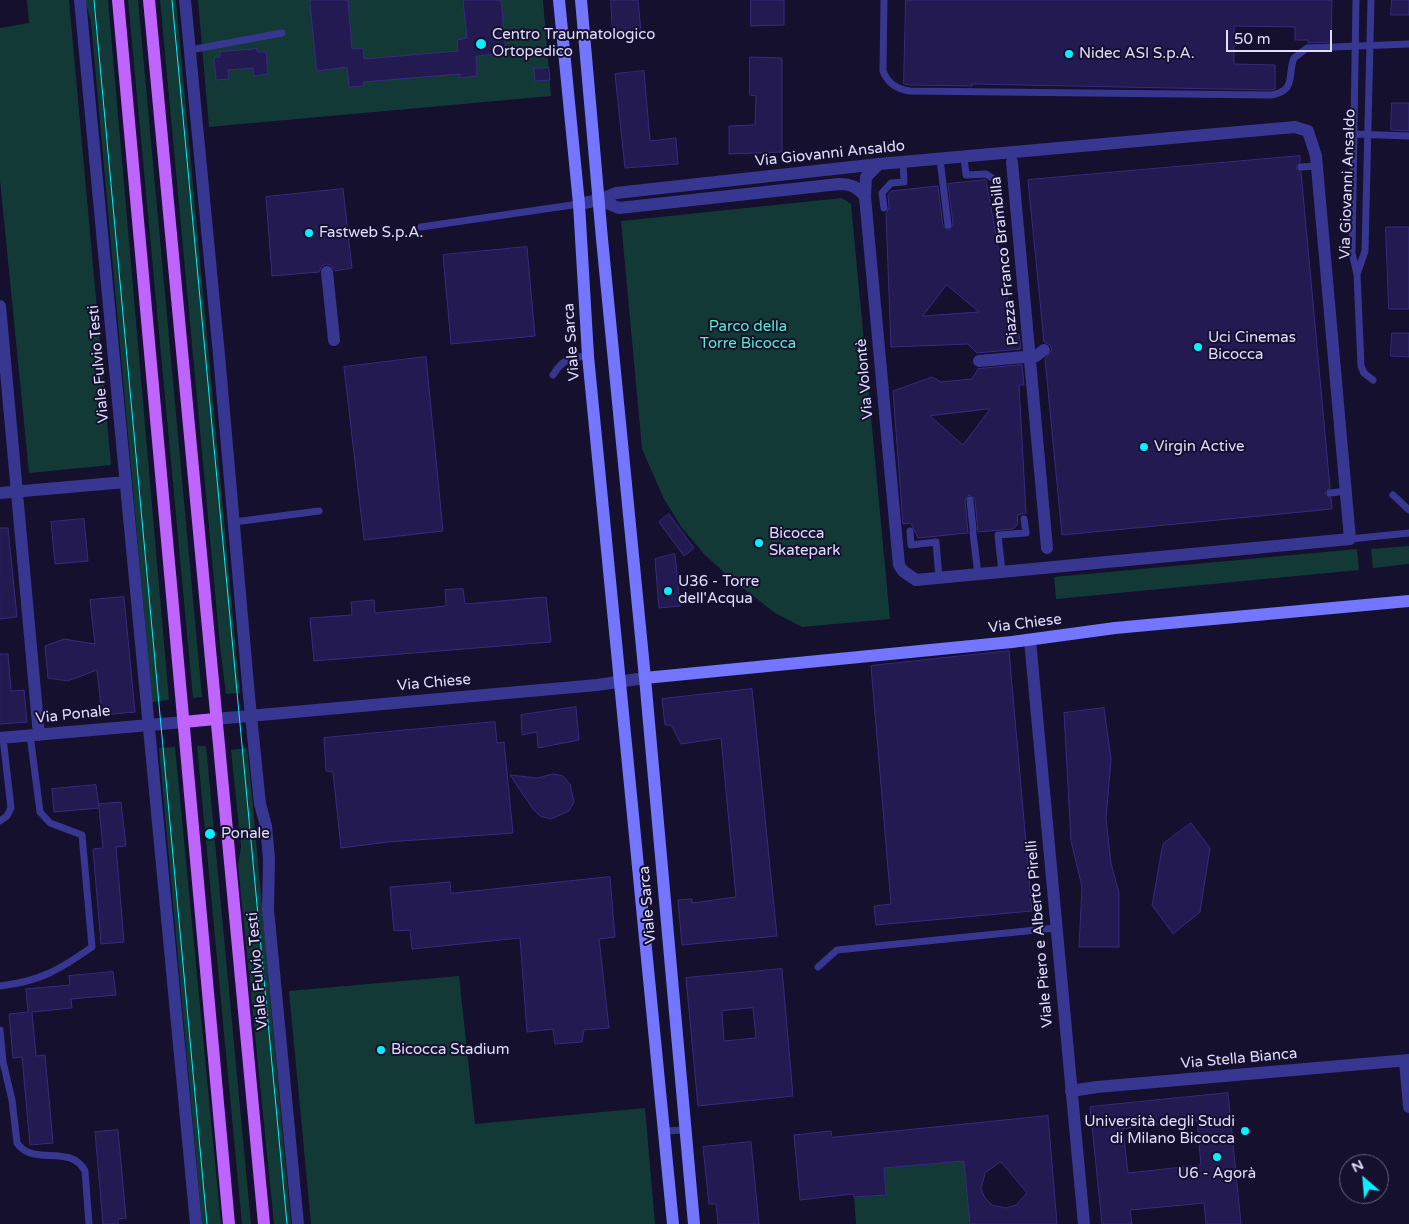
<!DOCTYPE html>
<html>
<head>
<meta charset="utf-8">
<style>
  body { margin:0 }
  #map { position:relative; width:1409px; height:1224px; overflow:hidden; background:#14102e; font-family:"Varela Round",sans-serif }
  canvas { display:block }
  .north { position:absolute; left:1339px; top:1154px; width:50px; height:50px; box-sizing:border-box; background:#14102e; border:1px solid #666282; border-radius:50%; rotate:333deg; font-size:14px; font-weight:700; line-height:20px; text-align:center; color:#e0ddff }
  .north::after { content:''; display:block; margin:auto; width:18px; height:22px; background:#09efff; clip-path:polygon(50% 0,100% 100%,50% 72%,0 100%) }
  .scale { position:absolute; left:1226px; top:30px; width:106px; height:22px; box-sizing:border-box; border:2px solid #e0ddff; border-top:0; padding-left:6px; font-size:15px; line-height:18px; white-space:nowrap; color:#e0ddff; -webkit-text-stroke:4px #14102e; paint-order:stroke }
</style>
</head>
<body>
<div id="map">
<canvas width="1409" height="1224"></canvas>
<div class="north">N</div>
<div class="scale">50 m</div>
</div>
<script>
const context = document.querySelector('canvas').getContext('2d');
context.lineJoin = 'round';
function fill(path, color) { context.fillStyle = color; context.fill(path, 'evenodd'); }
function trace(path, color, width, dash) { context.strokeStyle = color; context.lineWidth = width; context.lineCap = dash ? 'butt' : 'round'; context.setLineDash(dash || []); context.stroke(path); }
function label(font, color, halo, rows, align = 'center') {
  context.font = font + ' "Varela Round",sans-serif'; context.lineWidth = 4; context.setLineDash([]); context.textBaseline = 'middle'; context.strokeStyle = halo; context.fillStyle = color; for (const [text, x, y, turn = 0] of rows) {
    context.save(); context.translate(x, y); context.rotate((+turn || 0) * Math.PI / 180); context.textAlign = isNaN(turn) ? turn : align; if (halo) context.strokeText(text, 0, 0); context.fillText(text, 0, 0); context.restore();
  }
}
const green = new Path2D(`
  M27,0H69L111,465L29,473L0,180V28L29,23Z
  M85,0H108L169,700L152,702L91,22Z
  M128,0H138L202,697L193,698Z
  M160,0H176L240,693L226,694L220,646Z
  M198,0H543L551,96L209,127Z
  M842,198L851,204L890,619L802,627L775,613L729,577L704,554L682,528L664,499L642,449L621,221Z
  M1409,546V564L1373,568L1371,549Z
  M1357,549L1359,570L1056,599L1054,577Z
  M197,746H206L251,1224H242Z
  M175,747L221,1224H202L159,748Z
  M247,748L252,795L291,1224H274L238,864L241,847L231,750Z
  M459,976L475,1124L645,1108L655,1224H311L289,991Z
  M964,1161L970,1224H856L854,1197L886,1195L884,1168Z`);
const building = new Path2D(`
  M310,0H348L352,49L363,48L364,59L458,51L457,40L467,38L463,0H501L506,53L476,56L477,76L460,78V74L363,82L364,86L349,87L347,67L317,71Z
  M611,0H638L641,32L613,35Z
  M751,0H784V25L751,26Z
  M906,0H1332L1331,42L1308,43V40H1295V27L1234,26V64L1275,65V89L1270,90L972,84V86L909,85L904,84Z
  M1392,0H1409V15H1391Z
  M257,49V52H266L268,74L254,76L253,68L228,70L229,79L216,80L214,58L220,57V52Z
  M750,57L782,58V152L729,154V126L755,125L756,96L750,95Z
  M549,68L550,80L535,81L534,69Z
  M644,71L650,141L676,138L678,164L625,168L615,74Z
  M1392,103H1409V131L1391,130Z
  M1300,156V162L1296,168L1301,172L1330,488L1325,493L1331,498L1332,509L1062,535L1045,359L1052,350L1050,345L1044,342L1028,180Z
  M986,180L1014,334H1019L1021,349L977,353L968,344L891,347L886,213L889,208L888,195L891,191L938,186L943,226L949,230L953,224L948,184ZM947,285L979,312L923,316Z
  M343,189L352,268L335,271L331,265L326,264L322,266L319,272L272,276L266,197Z
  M1386,227H1409V309H1389Z
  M527,247L535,336L451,344L443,255Z
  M1392,333H1409V357L1391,356Z
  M426,357L443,531L364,540L344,367Z
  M1022,365L1024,385H1019L1026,513L1017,515L1018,524L1013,529L978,532L975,499L969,495L965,500L968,533L918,538L911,523L903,524L893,391L932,377L941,382L972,379L978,369ZM990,409L963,445L930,416Z
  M669,514L694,548L684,556L659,522Z
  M84,519L88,561L55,564L51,522Z
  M0,528H8L17,617L0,619Z
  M675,554L680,606L659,608L655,559Z
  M463,589L465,604L546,597L551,642L314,661L310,618L352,615L351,602L374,600L375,613L446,606L445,590Z
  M124,597L135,712L102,715L97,670L68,681L48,678L45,646L64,639L95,644L90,600Z
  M1009,651L1032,911L876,925L874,906L891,904L871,666Z
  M0,654H8L11,691L24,690L27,722L0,724Z
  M752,689L777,936L682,945L678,900L692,899V903L736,897L721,738L681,744L671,725H665L662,699Z
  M576,707L579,740L538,748L537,732L522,735L521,715Z
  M1104,708L1111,759L1106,819L1111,864L1119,893V947H1079L1082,887L1071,841L1064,713Z
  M495,722L497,743L504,742L513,833L388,842L341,848L333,772L326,771L324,738Z
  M553,774L563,776L570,784L574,802L569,811L551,819L540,816L533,809L510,775L537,778Z
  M96,785L99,807L98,804L121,802L126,846L116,847L124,942L101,944L93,849L103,848L99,808L54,812L52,789Z
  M1191,823L1210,848L1200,912L1173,934L1152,905L1163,844Z
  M610,877L615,937L599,939L609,1028L584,1030L582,1042L555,1044L553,1029L527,1032L520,938L412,949L410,930L394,931L390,887L450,882L451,893Z
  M782,969L793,1096L698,1106L686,978ZM753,1008L756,1038L724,1041L722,1011Z
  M113,972L116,995L71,999L72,1008L32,1012L36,1056L45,1055L53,1143L30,1145L22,1057L13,1058L9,1014L28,1012L26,989L70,985L69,976Z
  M1228,1093L1241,1224H1206L1204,1203L1130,1210L1132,1224H1102L1090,1107ZM1197,1121L1201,1165L1128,1173L1123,1129Z
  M1048,1116L1057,1224H970L964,1161L884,1168L886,1195L854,1197L853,1194L800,1200L794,1135L831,1131L832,1137ZM1001,1162L1027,1193L1016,1205L1006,1208L992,1205L985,1198L981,1189L985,1173Z
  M118,1130L126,1218L118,1219V1224H103L95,1132Z
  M751,1142L759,1224H718L716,1204H709L703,1147Z`);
const lane = new Path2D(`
  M884,0L883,71C888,84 897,89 910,91L1271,95C1297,91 1287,75 1294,58L1307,48L1409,44
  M1356,0L1352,253L1357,274L1361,366L1364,373L1373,380
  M190,50L282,33
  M1354,134L1409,136
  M964,157L966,175L986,174L997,181L999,196
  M940,159L948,225
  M1301,167L1317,166
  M884,208L882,193L891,183L904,182L903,162
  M421,227L579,204
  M1357,274L1365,251L1371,0
  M553,375C562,360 571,357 588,356
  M1330,493L1346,491
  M1393,495L1409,510
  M970,500L973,529
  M234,522L319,511
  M910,531L911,545L936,542L939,578
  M973,533L978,575
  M1350,539L1409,533
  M1002,572L998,535L1026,533L1024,519
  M0,821L7,816L11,808L3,738
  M818,967L837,950L1056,928
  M0,986C41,981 59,970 92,947L82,835L50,823L40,812L30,735
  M0,1030L3,1062L12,1100L17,1143C33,1167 70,1143 85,1171L89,1224
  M664,1131L684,1130`);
const street = new Path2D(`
  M80,0L196,1224
  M185,0L219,355L249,696L260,804L266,826L269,859L268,909L298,1224
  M1012,162L1047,548
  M865,197L866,177L879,164
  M579,204L599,200L616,193L879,164L1295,127L1308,131L1316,156L1350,539L916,580L903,571L899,565L865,197C858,187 851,184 839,184L619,208L599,200
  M327,272L334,340
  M0,306L39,735
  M979,361L1036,356L1044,350
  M0,493L126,482
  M1030,640L1084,1224
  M215,719L597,685L645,678
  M0,738L184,722
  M1405,1061L1409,1107
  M1071,1091L1097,1087L1409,1060`);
const secondary = new Path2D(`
  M559,0L579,204L588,356L673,1224
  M581,0L602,239L645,678L694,1224
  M645,678L1012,642L1115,628L1409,601`);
const primary = new Path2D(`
  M118,0L229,1224
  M149,0L264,1224
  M184,722L215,719`);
const tram = new Path2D(`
  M94,0L207,1224
  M172,0L287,1224`);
const markers = [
  [481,44,6,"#09efff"],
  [1069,54,5,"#09efff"],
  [309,233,5,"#09efff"],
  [1198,347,5,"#09efff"],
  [1144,447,5,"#09efff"],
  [759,543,5,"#09efff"],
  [668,591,5,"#09efff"],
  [210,834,6,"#09efff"],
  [381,1050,5,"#09efff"],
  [1245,1131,5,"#09efff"],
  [1217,1157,5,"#09efff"]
];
const poiNames = [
  ["Centro Traumatologico",492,35],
  ["Ortopedico",492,52],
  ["Nidec ASI S.p.A.",1079,54],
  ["Fastweb S.p.A.",319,233],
  ["Uci Cinemas",1208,338],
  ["Bicocca",1208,355],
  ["Virgin Active",1154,447],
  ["Bicocca",769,534],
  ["Skatepark",769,551],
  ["U36 - Torre",678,582],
  ["dell'Acqua",678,599],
  ["Ponale",221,834],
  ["Bicocca Stadium",391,1050],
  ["Università degli Studi",1235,1122,"right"],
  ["di Milano Bicocca",1235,1139,"right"],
  ["U6 - Agorà",1217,1174,"center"]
];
const streetNames = [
  ["Via Giovanni Ansaldo",830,154,-6],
  ["Via Giovanni Ansaldo",1348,184,-88],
  ["Piazza Franco Brambilla",1005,261,-96],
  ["Viale Sarca",572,342,-94],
  ["Viale Fulvio Testi",99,364,-95],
  ["Via Volontè",865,379,-95],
  ["Via Chiese",1025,624,-7],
  ["Via Chiese",434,683,-5],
  ["Via Ponale",73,715,-6],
  ["Viale Sarca",648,905,-95],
  ["Viale Piero e Alberto Pirelli",1040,934,-95],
  ["Viale Fulvio Testi",258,971,-95],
  ["Via Stella Bianca",1239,1059,-5]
];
const parkNames = [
  ["Parco della",748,327],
  ["Torre Bicocca",748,344]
];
fill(green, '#123936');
fill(building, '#231a51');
trace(building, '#382a7f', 1);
trace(lane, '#373791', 7);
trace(street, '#373791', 12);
trace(secondary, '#7476ff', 12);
trace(primary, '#bf64ff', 12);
trace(tram, '#09efff', 1);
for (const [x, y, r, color] of markers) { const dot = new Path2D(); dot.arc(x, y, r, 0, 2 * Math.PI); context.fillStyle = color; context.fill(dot); trace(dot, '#14102e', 2); }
label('15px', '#e0ddff', '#14102e', poiNames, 'left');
label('15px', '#e0ddff', '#14102e', streetNames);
label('15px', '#5eeac2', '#14102e', parkNames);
</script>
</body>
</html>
